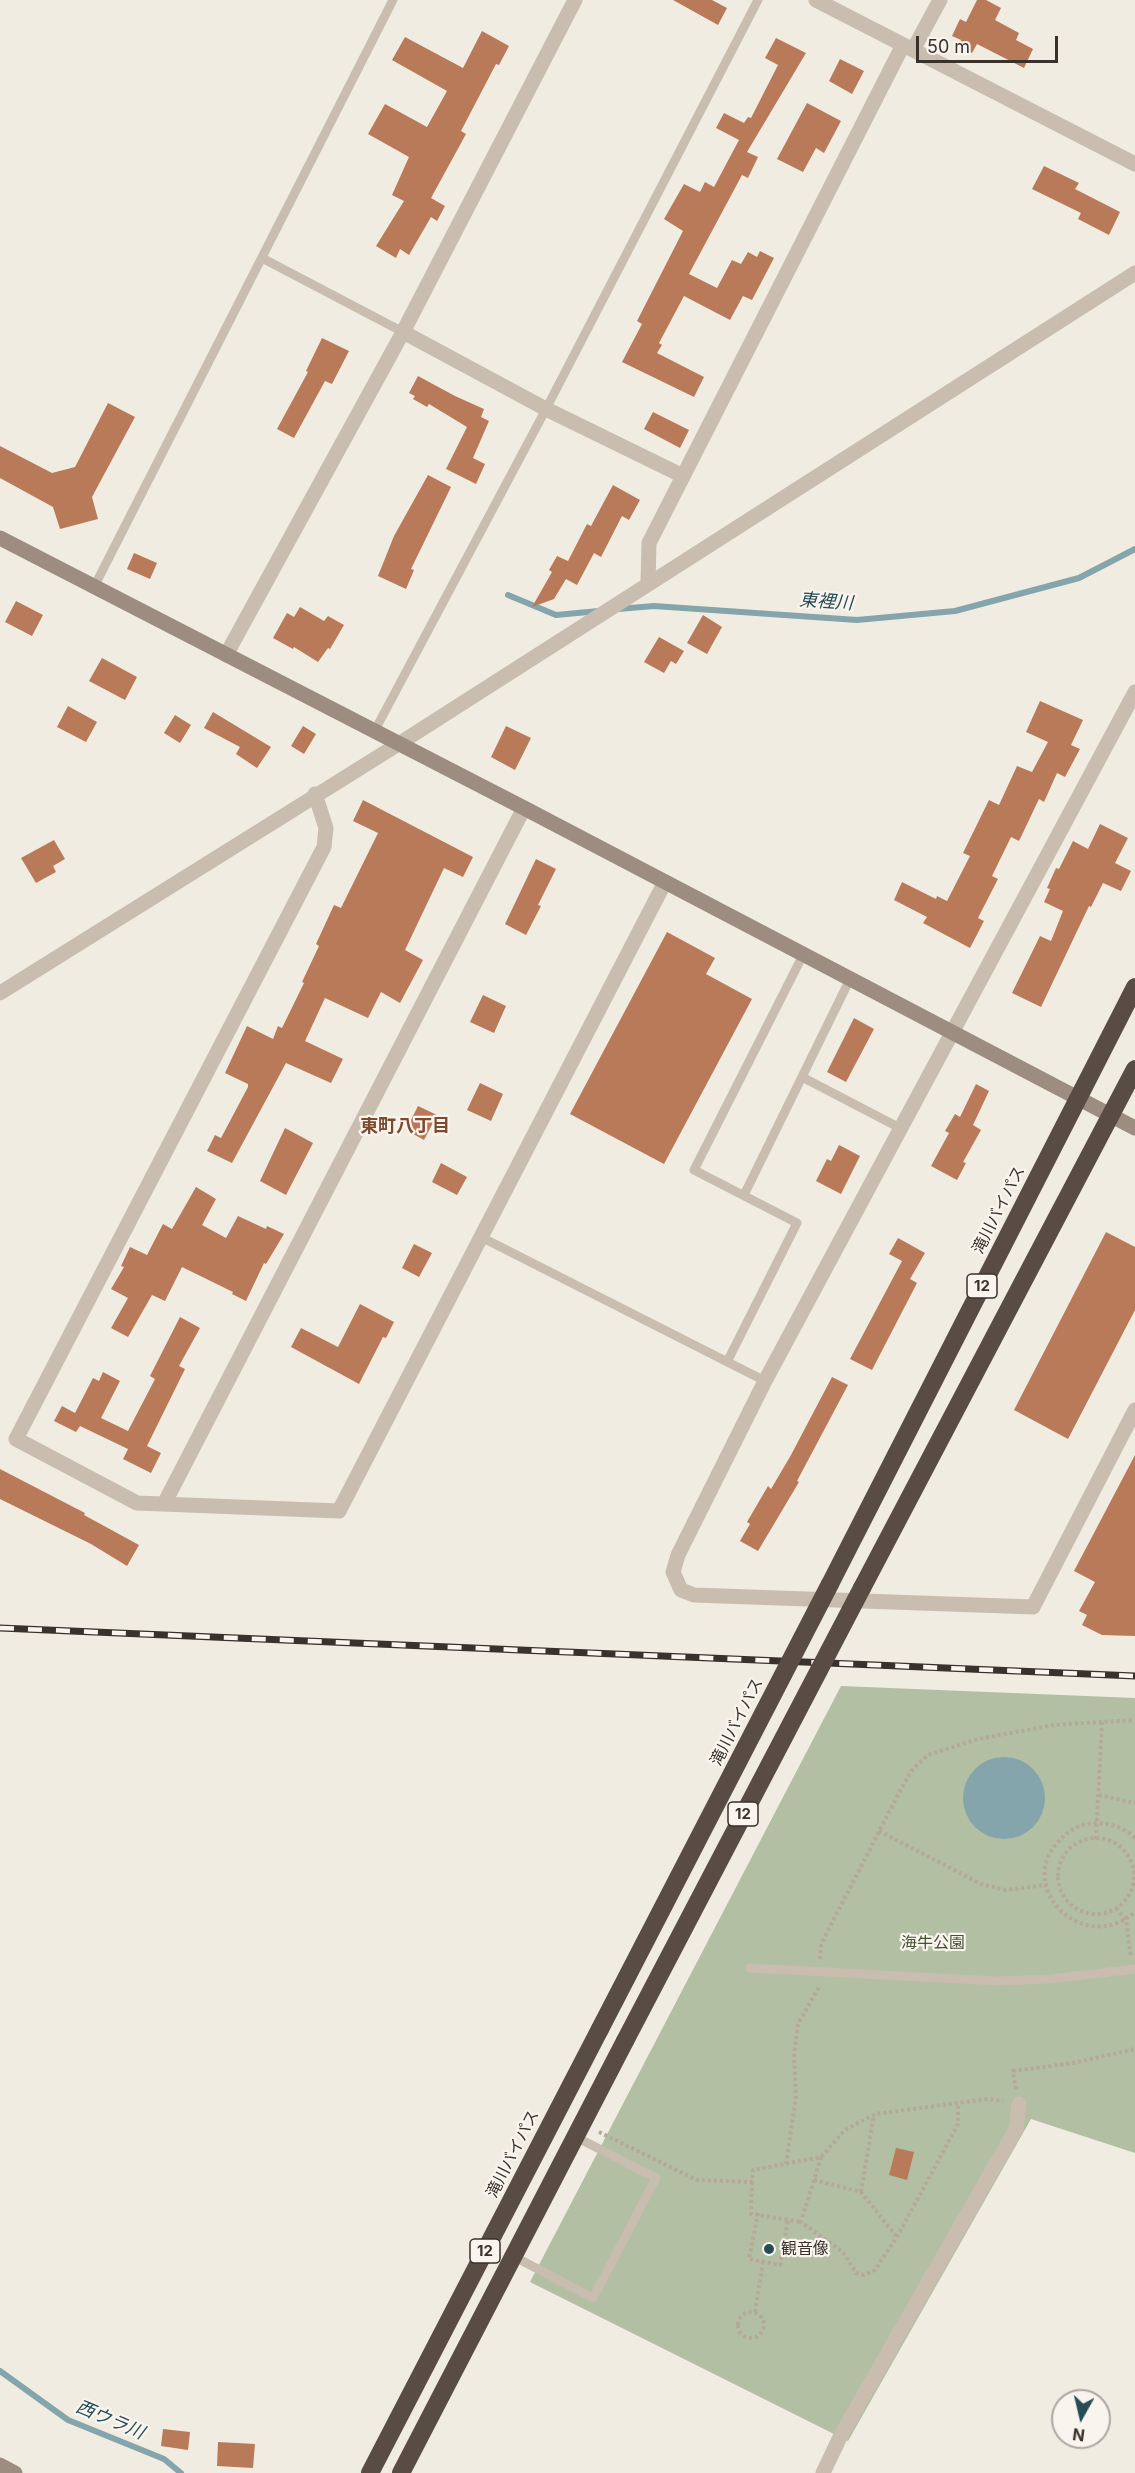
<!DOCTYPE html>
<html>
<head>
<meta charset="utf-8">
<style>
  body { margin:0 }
  #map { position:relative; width:1135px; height:2473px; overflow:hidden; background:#f1ece2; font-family:Inter,sans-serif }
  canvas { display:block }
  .north { position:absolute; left:1051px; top:2389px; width:60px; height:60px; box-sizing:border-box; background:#f9f5ee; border:2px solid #aca7a0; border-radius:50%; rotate:188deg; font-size:16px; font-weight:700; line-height:24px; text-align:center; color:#38312c }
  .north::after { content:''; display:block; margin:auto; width:21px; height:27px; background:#264c55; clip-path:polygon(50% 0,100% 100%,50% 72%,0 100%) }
  .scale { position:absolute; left:916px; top:36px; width:142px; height:27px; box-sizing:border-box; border:3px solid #38312c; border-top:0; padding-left:8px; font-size:18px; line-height:21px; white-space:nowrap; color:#38312c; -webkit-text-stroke:4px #f9f5ee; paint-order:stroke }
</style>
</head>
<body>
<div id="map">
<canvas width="1135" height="2473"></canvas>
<div class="north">N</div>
<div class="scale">50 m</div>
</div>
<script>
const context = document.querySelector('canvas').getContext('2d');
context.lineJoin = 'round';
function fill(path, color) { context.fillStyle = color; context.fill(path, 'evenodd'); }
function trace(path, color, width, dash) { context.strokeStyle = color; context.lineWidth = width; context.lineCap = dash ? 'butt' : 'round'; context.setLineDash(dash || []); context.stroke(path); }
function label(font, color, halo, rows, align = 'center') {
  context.font = font + ' Inter,"Noto Sans JP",sans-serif'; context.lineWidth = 4.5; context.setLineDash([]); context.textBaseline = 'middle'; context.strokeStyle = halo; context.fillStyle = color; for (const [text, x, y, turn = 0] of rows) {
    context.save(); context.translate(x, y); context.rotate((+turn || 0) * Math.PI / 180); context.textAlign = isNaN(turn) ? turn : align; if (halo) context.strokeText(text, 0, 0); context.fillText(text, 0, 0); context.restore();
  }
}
const green = new Path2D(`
  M841,1686L1135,1698V2153L1031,2119L848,2441L530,2282Z`);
const water = new Path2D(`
  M963 1798a41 41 0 1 1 82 0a41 41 0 1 1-82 0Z`);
const stream = new Path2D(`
  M508,595L556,615L599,611
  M618,609L654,606L857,620L955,611L1079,578L1135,549
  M0,2371L68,2420L164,2459L181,2473`);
const building = new Path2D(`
  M673,0H712L727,8L718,25Z
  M977,0H986L1001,8L995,20L1019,33L1016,40L1033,49L1024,68L977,44L972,53L959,46L961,40L952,36L960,19L966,22Z
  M482,31L509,46L499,65L496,64L461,131L466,134L431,198L445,206L437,221L431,217L409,255L400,249L396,258L376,246L404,201L392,195L409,157L368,134L385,104L427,127L447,91L392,60L405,37L463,68Z
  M776,38L806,53L747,152L758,157L748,178L742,175L689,274L717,288L732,260L741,264L748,252L757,257L760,251L774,258L752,300L743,296L730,320L684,296L659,343L662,345L657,353L704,377L694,397L622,362L642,324L637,321L683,231L664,219L684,184L700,192L705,182L714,187L739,140L716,128L724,113L744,123L748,117L751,118L778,65L765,58Z
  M840,59L864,71L852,94L829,81Z
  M807,103L841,121L824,153L816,148L803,172L777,159Z
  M1044,166L1079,183L1075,189L1120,212L1109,235L1078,219L1081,213L1032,189Z
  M322,338L349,351L332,384L325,381L294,438L277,429L308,372L306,371Z
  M418,376L455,396L484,409L481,417L489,421L473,458L485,464L476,484L446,469L467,427L429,404L427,407L413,399L415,396L409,393Z
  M108,403L135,417L92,497L98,519L60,529L53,507L0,478V446L52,473L75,467Z
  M653,412L689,430L680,448L644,429Z
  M428,475L451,487L411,569L414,570L406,589L378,576L394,536Z
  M613,485L640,500L629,520L622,516L601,557L594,553L577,585L566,579L554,599L532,607L552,572L549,570L557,556L568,561L587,524L591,526Z
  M134,553L157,563L150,579L127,569Z
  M16,601L43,615L32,636L5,622Z
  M300,607L324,621L328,616L344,625L330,649L328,648L318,662L294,647L293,649L273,638L287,613L294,617Z
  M703,615L722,627L707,654L687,643Z
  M659,637L684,651L676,664L671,661L664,673L644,662Z
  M102,658L137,677L125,700L89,681Z
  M1040,701L1083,720L1071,745L1080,749L1065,777L1057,773L1044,802L1039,799L1019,841L1011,837L992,876L998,879L978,918L984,921L970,948L923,923L927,917L894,900L902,882L936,899L937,896L947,901L970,856L963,853L989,800L999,805L1017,766L1032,772L1048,742L1026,732Z
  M68,706L97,722L86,742L57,727Z
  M213,712L271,747L257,768L236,754L240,747L204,728Z
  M175,715L191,725L180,743L164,733Z
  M303,726L316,734L304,754L291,746Z
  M506,726L531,738L515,770L491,757Z
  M363,800L473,857L463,877L444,868L405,950L423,960L400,1003L381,992L368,1018L325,998L305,1041L343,1059L331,1083L286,1063L232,1163L207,1151L215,1135L221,1138L248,1087V1084L225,1073L247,1026L273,1039L278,1026L282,1028L304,983L302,982L319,946L316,944L334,905L341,908L378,833L353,821Z
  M1100,824L1128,838L1115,863L1131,871L1121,891L1103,883L1091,907L1089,906L1041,1007L1012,993L1040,936L1051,941L1063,911L1044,902L1050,889L1047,888L1056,868L1059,869L1073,841L1088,849Z
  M54,840L65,859L53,866L56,872L36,883L21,858Z
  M536,859L556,869L538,905L541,906L526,935L505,924Z
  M667,932L715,958L706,974L752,999L664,1164L570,1114Z
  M483,995L506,1006L494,1033L470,1022Z
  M854,1018L874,1029L846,1082L827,1072Z
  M480,1083L503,1094L491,1121L467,1110Z
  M976,1084L989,1091L973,1125L981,1130L963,1162L966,1163L957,1180L931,1166L949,1133L945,1131L955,1114L960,1117Z
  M418,1106L437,1115L424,1140L406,1130Z
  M285,1128L313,1143L286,1195L260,1181Z
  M839,1145L860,1156L841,1194L816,1181L827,1159L831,1161Z
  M441,1163L467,1177L457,1195L432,1182Z
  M196,1187L216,1199L202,1225L226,1238L238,1216L266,1229L267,1226L284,1234L266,1264L264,1263L246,1301L232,1294L233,1292L182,1267L165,1301L152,1295L128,1337L111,1328L128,1298L111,1289L124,1267L121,1266L130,1247L147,1255L163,1224L172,1229Z
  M1106,1232L1135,1247V1310L1068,1439L1014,1410Z
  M898,1238L925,1253L910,1279L917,1283L872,1370L850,1359L902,1261L889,1254Z
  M414,1244L432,1253L419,1277L402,1268Z
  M360,1304L394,1322L386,1338L383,1337L359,1384L291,1347L301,1328L338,1347Z
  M180,1317L200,1328L179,1366L185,1369L147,1446L161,1453L151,1473L123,1459L128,1449L80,1426L76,1432L54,1421L62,1406L75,1413L93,1378L99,1381L103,1372L120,1381L101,1418L128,1431L155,1379L150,1376Z
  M832,1377L848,1385L797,1481L799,1482L758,1551L740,1541L750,1524L747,1522L768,1486L771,1489L791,1455Z
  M1135,1455V1636L1102,1635L1082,1625L1087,1615L1079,1611L1095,1582L1074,1571Z
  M0,1469L85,1513L84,1515L139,1545L127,1566L91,1544L0,1499Z
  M896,2148L914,2152L907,2180L889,2175Z
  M163,2429L190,2432L188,2450L161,2446Z
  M218,2442L255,2444L253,2468L217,2466Z`);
const path = new Path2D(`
  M1099,1795L1135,1803
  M879,1831L981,1884L1005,1890L1047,1885
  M1135,1838C1122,1826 1105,1821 1088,1824C1075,1826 1066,1833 1057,1843C1016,1890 1085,1956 1135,1912
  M1058 1876a38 38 0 1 1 76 0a38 38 0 1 1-76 0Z
  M1096,1839L1102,1722
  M1116,1908L1126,1920L1131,1958
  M820,1959L821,1944L901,1789L912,1770L928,1755L978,1739L1054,1725L1135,1720
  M1016,2089L1013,2071L1073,2063L1135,2049
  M599,2132L697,2180L752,2182L753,2170L821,2157L845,2130L875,2114L988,2099L1003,2101
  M821,2157L814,2180L861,2192L897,2237
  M786,2164L796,2097L794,2056L798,2024L820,1985
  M814,2180L801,2222L843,2252L856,2273L864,2275L875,2270L897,2237L958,2124V2104
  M752,2182L751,2214L801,2222
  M861,2192L874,2114
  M758,2213L749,2259L780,2265L788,2220
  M755,2312L763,2262
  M738 2325a13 13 0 1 1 26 0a13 13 0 1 1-26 0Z`);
const lane = new Path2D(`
  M262,258L403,332
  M94,587L393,0
  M374,732L546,409L758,0
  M802,1077L900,1128
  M744,1195L850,979
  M481,1237L765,1381
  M727,1362L797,1223L694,1170L803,955
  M750,1968L997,1981L1050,1979L1135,1969
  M513,2256L593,2298L656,2178L576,2137`);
const street = new Path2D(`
  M816,0L1135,164
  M913,50L940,0
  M403,332L546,409L683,476
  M648,583L649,543L903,45
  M226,655L403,332L575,0
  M1135,692L765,1381L678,1555L673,1572L681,1590L694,1595L1033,1607L1135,1410
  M315,794L326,828L324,847L16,1439L137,1503L339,1511L665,882
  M0,993L397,745L1135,273
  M164,1504L524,808
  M823,2473L841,2435L1016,2129L1019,2104`);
const secondary = new Path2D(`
  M0,538L524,808L1135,1128
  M0,2465L15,2473`);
const highway = new Path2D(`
  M830,1584L1135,987
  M862,1588L1135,1069
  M370,2473L600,2029
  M401,2473L625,2041`);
const rail = new Path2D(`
  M0,1628L1135,1676`);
const highwayBridge = new Path2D(`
  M600,2029L830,1584
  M625,2041L862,1588`);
const markers = [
  [769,2249,6,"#264c55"]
];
const shields = [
  [982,1286,30],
  [743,1814,30],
  [485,2251,30]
];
const shieldNames = [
  ["12",982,1286],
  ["12",743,1814],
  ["12",485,2251]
];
const streetNames = [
  ["滝川バイパス",999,1210,-63],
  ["滝川バイパス",737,1722,-63],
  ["滝川バイパス",513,2154,-63]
];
const parkNames = [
  ["海牛公園",933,1943]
];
const poiNames = [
  ["観音像",781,2249]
];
const waterNames = [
  ["東裡川",826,602,4],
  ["西ウラ川",110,2420,23]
];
const neighbourhoodNames = [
  ["東町八丁目",405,1127]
];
fill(green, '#b2bfa3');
fill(water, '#84a5ab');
trace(stream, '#84a5ab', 6);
fill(building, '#b87a58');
trace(path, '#b4a899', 4, [3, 3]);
trace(lane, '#c8bdaf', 9);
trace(street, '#c8bdaf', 15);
trace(secondary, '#9c8d80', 15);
trace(highway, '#584c44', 18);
trace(rail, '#38312c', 7);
trace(rail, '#f9f5ee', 4.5, [14]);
trace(highwayBridge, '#584c44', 18);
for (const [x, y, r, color] of markers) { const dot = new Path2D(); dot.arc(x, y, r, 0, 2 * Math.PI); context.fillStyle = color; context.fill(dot); trace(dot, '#f9f5ee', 2); }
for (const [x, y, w] of shields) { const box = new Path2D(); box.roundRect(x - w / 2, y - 12, w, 24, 4.5); context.fillStyle = '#f9f5ee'; context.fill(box); trace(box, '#38312c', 1.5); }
label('bold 15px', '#38312c', null, shieldNames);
label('16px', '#38312c', '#f9f5ee', streetNames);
label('16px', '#445332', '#f9f5ee', parkNames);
label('16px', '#38312c', '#f9f5ee', poiNames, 'left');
label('italic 18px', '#264c55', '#f9f5ee', waterNames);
label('bold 18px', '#7e4a2e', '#f9f5ee', neighbourhoodNames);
</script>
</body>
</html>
